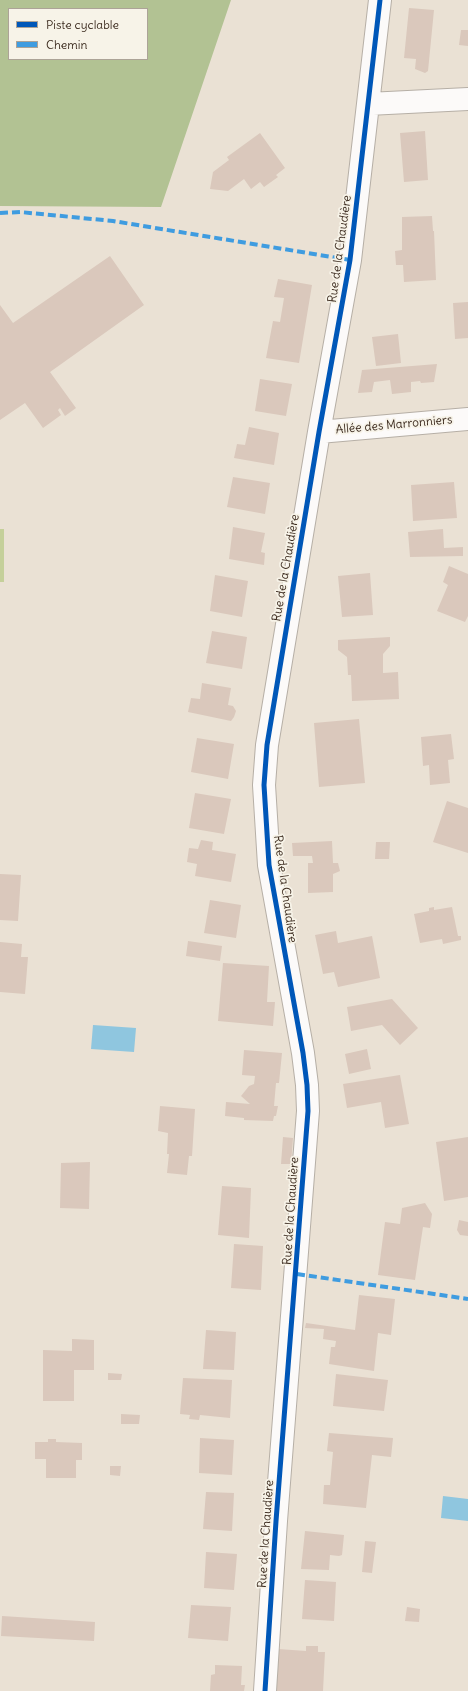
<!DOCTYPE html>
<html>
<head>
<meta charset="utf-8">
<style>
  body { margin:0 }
  #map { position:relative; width:468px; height:1691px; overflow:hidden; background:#eae1d4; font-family:Delius,sans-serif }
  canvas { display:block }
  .legend { position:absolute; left:8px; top:8px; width:140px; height:52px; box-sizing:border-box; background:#f7f3e8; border:1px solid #aca397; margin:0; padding:5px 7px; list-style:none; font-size:12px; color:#3b2a1e }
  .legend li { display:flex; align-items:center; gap:8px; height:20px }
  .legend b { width:20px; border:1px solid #aca397 }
</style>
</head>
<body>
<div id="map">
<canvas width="468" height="1691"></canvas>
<ul class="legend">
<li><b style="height:5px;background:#0057b8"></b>Piste cyclable</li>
<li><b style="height:5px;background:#3f9ce0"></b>Chemin</li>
</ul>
</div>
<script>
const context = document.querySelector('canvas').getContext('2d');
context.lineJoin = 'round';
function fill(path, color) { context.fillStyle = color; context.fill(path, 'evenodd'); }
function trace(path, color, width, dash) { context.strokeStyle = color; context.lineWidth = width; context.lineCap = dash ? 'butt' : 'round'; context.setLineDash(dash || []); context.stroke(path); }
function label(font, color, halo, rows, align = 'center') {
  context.font = font + ' Delius,sans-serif'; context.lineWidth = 3.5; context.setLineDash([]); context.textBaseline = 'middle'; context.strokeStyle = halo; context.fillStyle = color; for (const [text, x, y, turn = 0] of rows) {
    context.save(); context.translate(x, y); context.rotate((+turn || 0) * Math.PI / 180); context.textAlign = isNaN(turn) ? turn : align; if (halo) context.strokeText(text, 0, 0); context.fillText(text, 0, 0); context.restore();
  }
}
const green = new Path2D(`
  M0,529H4V582H0Z`);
const forest = new Path2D(`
  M0,0H231L161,207L0,206ZM9,9H147V59H9Z`);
const water = new Path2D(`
  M93,1025L136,1028L134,1052L91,1049Z
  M443,1496L468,1499V1521L441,1518Z`);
const building = new Path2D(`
  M409,8L434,10L428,71L425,73L415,69L416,59L404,58Z
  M461,30H468V46L459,45Z
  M425,131L428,180L404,182L400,133Z
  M260,133L285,168L276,175L278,177L264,187L260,182L251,189L244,179L228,191L210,189L213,172L229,160L227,157Z
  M432,216L433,231H434L436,280L404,282L403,265H396L395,251L402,250V217Z
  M110,256L144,305L50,372L76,408L65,416L60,408L58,410L61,415L43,428L25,403L0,420V305L13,323Z
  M278,279L312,285L299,363L266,358L273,321L280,322L284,298L274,297Z
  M468,302V338L455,339L453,303Z
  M398,334L401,363L376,366L372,337Z
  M437,364L434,382L421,383L420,381L411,382V392L392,394L390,380L374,382L372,392L358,393L362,370Z
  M260,379L292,384L286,416L255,411Z
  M249,427L279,433L274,465L234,458L237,444L245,445Z
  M233,477L270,483L265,514L227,507Z
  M454,482L457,518L413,521L411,485Z
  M233,527L265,533L261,552L265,553L264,565L229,559Z
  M443,529L444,548L463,547V556L410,557L408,532Z
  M449,566L468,574V616L465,622L437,611L448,585L443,582Z
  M370,573L373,615L342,617L338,576Z
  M215,575L248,581L242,617L210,611Z
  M212,631L247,637L242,669L206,663Z
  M390,637V646L383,654V673L398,672L399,699L352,701L351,675H348L347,657L338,650V640Z
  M202,683L231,688L228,705L233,706L236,711L234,717L231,721L188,712L191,698L200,699Z
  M359,719L365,783L319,787L314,723Z
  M451,734L454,759L448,760L450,783L430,785L429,765L423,766L421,737Z
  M197,738L234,744L228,779L191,772Z
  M195,793L231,799L224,834L189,828Z
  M447,801L468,808V853L433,842Z
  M201,840L213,842L212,850L236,854L231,882L195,876L197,864L187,862L189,848L198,849Z
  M332,841L333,863H338L340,871L333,874V892L308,893V863H313L312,856H293L292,843Z
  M376,842H390L389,859H375Z
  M0,874L21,875L18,921L0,920Z
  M210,900L241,905L236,938L204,933Z
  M434,907V910L452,907L458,936H461V940L443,944L442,939L420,943L414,914L429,911V908Z
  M336,931L338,943L372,936L380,978L338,987L334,972L323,974L315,935Z
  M188,941L222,946L220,961L186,956Z
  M0,942L22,944L21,957H28L25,994L0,992Z
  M223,963L269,966L267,1002H275L273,1026L218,1021Z
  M392,999L418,1028L400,1045L382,1025L351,1031L347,1007Z
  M367,1049L371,1069L349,1074L345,1054Z
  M244,1050L282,1053L279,1083H276L274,1106H278L276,1116H274L273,1121L244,1120V1118L225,1116L226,1102L250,1104L241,1096L249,1086L254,1084L255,1076L242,1075Z
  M400,1075L409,1124L385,1128L381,1102L347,1108L343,1084Z
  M160,1106L195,1109L192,1156H189L187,1175L167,1173L169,1154H167L168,1133L158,1131Z
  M283,1137L293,1138L291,1164H281Z
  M468,1137V1197L444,1201L436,1142Z
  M90,1162L89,1209L60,1208L61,1163Z
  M222,1186L251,1188L249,1238L218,1235Z
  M425,1203L432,1214L430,1228L423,1227L415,1280L378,1275L385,1222L400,1224L402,1208Z
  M459,1220L468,1222V1236L460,1235L457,1230Z
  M234,1244L263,1246L261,1290L231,1288Z
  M359,1295L395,1299L391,1335L378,1333L374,1371L329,1364L331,1347H335L336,1341L323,1339L324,1329L305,1328L306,1323L355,1330Z
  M206,1330L236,1332L234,1370L203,1369Z
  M72,1339L94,1340V1370H74V1401H43V1350L72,1351Z
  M108,1373L122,1374L121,1380H108Z
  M336,1374L388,1380L384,1411L333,1406Z
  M183,1378L232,1380L230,1418L200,1415L199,1420L189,1419L190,1415L180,1414Z
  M121,1414L140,1415L139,1424H121Z
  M329,1433L393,1438L391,1457L372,1455L366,1508L323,1504L324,1485H330L333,1452L327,1451Z
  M200,1438L234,1440L232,1475L199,1473Z
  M48,1439H56V1442L82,1443V1460H76V1478H46V1459H35V1442H48Z
  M110,1466H121L120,1476L110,1475Z
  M206,1492L234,1493L232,1531L203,1529Z
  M305,1531L344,1535L342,1555L339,1556L330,1555L329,1570L301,1569Z
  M365,1541L376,1542L372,1573L362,1572Z
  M206,1552L237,1554L234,1590L204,1588Z
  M305,1580L336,1582L334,1621L302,1619Z
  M191,1605L231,1607L228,1641L188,1638Z
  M407,1607L420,1609L419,1622L405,1621Z
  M2,1616L95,1622L94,1641L1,1636Z
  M306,1646H318V1652H325L323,1691H276L278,1649L306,1651Z
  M215,1665L242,1666L241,1685H245L244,1691H210L211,1675L215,1674Z`);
const minor = new Path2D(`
  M368,104L468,99
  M319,432L468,419
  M265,1691L276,1521L308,1111L307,1085L303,1053L269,865L264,785L267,745L319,432L350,260L380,0`);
const quiet = new Path2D(`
  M0,213L20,212L113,221L350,260
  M297,1274L468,1299`);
const cycleway = new Path2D(`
  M265,1691L276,1521L308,1111L307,1085L303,1053L269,865L264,785L267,745L319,432L350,260L380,0`);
const streetNames = [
  ["Rue de la Chaudière",340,249,-82],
  ["Allée des Marronniers",394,425,-5],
  ["Rue de la Chaudière",286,568,-80],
  ["Rue de la Chaudière",285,889,82],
  ["Rue de la Chaudière",291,1211,-86],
  ["Rue de la Chaudière",266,1534,-86]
];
fill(green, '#c5d09a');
fill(forest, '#b2c293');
fill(water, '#8fc6df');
fill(building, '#dac8bc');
trace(minor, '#b6afa6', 24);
trace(minor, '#fcfaf9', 22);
trace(quiet, '#3f9ce0', 4, [8, 4]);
trace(cycleway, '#0057b8', 5);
label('12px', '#3b2a1e', '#f7f3e8', streetNames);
</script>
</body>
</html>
